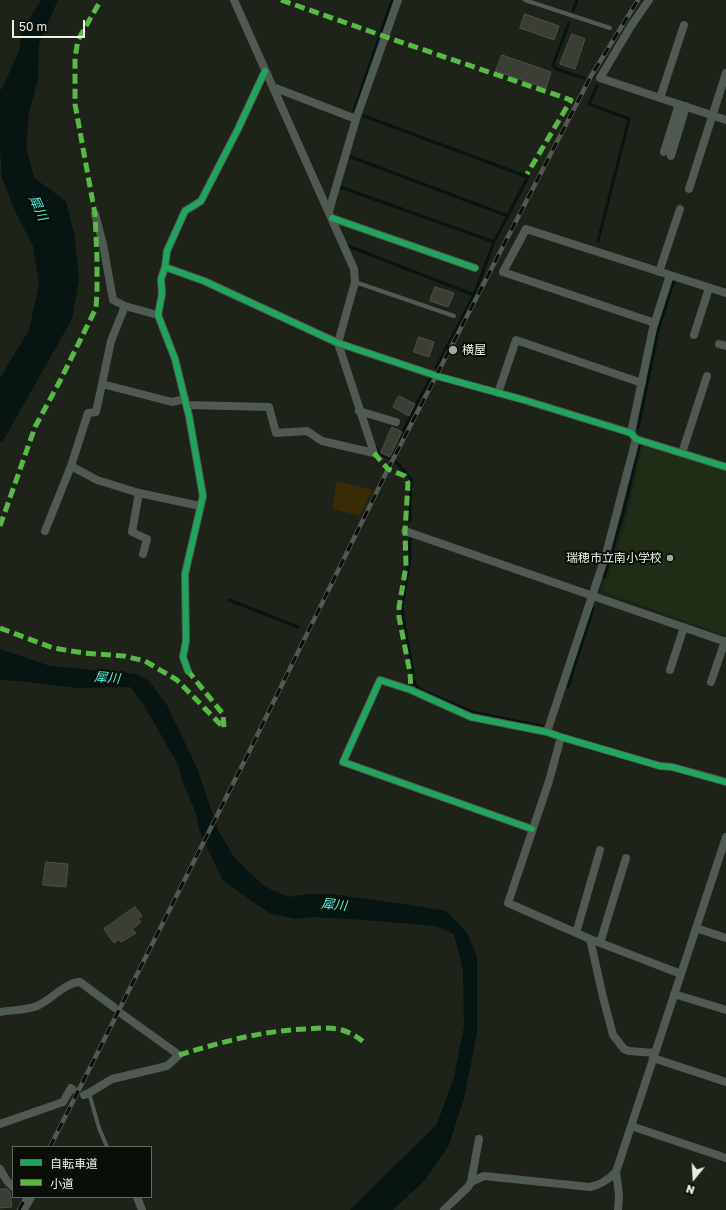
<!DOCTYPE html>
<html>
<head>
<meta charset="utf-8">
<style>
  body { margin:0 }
  #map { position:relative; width:726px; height:1210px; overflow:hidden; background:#1d2318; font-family:"Golos Text","Noto Sans JP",sans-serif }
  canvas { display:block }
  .legend { position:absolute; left:12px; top:1146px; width:140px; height:52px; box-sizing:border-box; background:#090e06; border:1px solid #63695f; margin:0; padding:5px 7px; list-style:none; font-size:12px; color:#e9f1e5 }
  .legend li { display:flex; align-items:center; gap:8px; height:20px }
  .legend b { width:20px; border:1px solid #63695f }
  .north { position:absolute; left:674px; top:1158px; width:40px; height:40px; -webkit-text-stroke:3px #090e06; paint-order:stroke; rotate:198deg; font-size:11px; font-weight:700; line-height:16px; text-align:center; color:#e9f1e5 }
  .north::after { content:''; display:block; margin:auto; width:14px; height:18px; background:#e9f1e5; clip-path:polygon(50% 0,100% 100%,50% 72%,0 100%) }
  .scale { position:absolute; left:12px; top:20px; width:73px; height:18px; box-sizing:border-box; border:2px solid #e9f1e5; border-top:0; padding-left:5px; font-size:12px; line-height:14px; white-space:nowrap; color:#e9f1e5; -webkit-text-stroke:3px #090e06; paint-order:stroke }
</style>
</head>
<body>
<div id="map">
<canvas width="726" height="1210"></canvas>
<ul class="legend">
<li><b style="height:5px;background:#20a55d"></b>自転車道</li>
<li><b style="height:5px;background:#58b947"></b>小道</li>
</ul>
<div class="north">N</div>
<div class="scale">50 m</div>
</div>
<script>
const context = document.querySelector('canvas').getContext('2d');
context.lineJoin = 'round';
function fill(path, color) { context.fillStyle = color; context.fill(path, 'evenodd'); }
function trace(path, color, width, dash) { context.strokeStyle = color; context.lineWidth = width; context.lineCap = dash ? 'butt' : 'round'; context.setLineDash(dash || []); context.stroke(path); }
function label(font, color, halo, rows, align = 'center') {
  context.font = font + ' "Golos Text","Noto Sans JP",sans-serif'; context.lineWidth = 4; context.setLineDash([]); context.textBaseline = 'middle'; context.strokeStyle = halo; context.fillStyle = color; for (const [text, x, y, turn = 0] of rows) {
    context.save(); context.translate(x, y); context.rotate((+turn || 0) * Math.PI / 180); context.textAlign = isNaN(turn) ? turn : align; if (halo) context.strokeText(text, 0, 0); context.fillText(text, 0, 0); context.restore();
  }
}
const built = new Path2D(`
  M643,444L726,470V636L603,591L625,526Z`);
const green = new Path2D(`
  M336,481L373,490L360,516L333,509Z`);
const water = new Path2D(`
  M41,0H58L39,43L38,79L29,113L26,147L34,178L66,201L74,233L79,280L72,319L3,441L0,442V378L29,330L39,284L33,246L16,213L2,178L0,148V91L7,78L20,48L21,36L26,24Z
  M0,649L50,666L137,674L149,681L167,705L197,768L218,830L234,857L264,886L288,897L309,894H330L404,904L446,911L467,933L477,956V1034L464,1098L449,1145L425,1180L393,1210H350L437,1124L454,1077L464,1026L463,970L454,934L436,926L365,920L313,917L296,919L271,914L253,902L222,879L200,832L195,811L182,780L179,766L142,702L130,687L78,688L18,681L0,680Z`);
const stream = new Path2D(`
  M573,11L577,0
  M569,23L553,65L556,69L584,78
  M597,86L589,104L629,119L598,241
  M354,111L392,0
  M364,116L528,177L494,242L474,295L436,368
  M351,157L508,216
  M340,187L494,242
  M348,246L474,295
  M638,428L659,327L674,280
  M376,448L380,453L397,463L411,479L410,521
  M390,458L419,399L432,376
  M410,539V557L402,609L415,685L421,690L472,712L542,726
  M604,577L623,515L639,446
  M229,600L298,627
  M568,687L593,609`);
const building = new Path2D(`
  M525,14L559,26L554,40L520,28Z
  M572,34L585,39L575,69L560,64Z
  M502,55L551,72L546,88L496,71Z
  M435,287L454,293L448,307L430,301Z
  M419,337L434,342L429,357L414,352Z
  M399,396L415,404L409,416L393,407Z
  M392,427L402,432L390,457L381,453Z
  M46,862L68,864L66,887L43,885Z
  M135,907L142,916L138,919L141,922L132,929L136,933L121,942L119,939L114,943L104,929Z
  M0,1189H7L10,1192L12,1207L0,1208Z`);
const streetTunnel = new Path2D(`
  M72,1089L84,1095`);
const lane = new Path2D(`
  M525,0L610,28
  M355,282L454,316
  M89,1093L99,1128L107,1147`);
const street = new Path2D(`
  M234,0L354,269L355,282L338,343L374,453
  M649,0L631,26L600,78L726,120
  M273,87L356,119
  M660,98L684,25
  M664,152L679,104
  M671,156L686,106
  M689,189L726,73
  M329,211L356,119L398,0
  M95,214L103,244L113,300L125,306L158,315
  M332,218L475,268
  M165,267L204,281L338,343L437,376L524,400L631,433L636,439L726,467
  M659,272L680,209
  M655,323L503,272L526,229L726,293
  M694,335L709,288
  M719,344L726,346
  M102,384L111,341L125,306
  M498,393L516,340L642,383
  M187,405L269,407L276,433L307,431L322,441L374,453
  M359,411L396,422
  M631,433L653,328L670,275
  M682,453L707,376
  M71,466L97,480L139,493L200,506
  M139,493L132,532L147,539L143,554
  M45,531L71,466L88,413L96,412L102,384L172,402L185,399
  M405,531L726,642
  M670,670L684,627
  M188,671L183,657L186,641L185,574L203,496L189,416L175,359L158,315L162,294L161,279L165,267L167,251L185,211L201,201L238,129L265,71
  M711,682L725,641
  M547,732L606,554L636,439
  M561,737L549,781L508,903L590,939L681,974
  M532,829L343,762L380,680L411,690L471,717L547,732L561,737L660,766L672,767L726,782
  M696,928L726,938
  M576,933L600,850
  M590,939L603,997L613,1035L624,1049L629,1051L655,1053
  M600,943L626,858
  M674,994L726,1010
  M0,1012C11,1010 28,1010 37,1006C51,1000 66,982 80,982L115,1008
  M653,1058L726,1082
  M84,1095L89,1093L112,1079L167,1066L179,1055L122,1014
  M0,1124L63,1102L71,1088L72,1089
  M631,1126L726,1158
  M0,1169L7,1181L13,1187
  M616,1172L619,1194L618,1210
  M471,1182L484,1176L590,1187C601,1185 608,1180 616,1172L726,837
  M137,1197L142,1210
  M24,1210L31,1197
  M444,1210L468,1187L471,1182L479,1139`);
const rail = new Path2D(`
  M50,1147L245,760L388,469L591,76L638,0
  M19,1210L26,1197`);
const quiet = new Path2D(`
  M281,0L386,37L571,100L527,174
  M374,453L388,469L405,476L408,483L405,531L406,566L399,607V617L410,673L411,690
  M0,526L35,427L61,379L96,308L97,293V258L95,214L75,104V58L78,40L101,0
  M0,628L53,648L84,653L124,656L145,661L177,680L224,728L223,714L188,671
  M179,1055C222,1042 264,1030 309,1029C320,1028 331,1027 342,1030C352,1033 359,1038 366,1044`);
const cycleway = new Path2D(`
  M332,218L475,268
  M165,267L204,281L338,343L437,376L524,400L631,433L636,439L726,467
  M188,671L183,657L186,641L185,574L203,496L189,416L175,359L158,315L162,294L161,279L165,267L167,251L185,211L201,201L238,129L265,71
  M532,829L343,762L380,680L411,690L471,717L547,732L561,737L660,766L672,767L726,782`);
const markers = [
  [453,350,5,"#a2a99d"],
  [670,558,4,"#a2a99d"]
];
const poiNames = [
  ["横屋",462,350],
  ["瑞穂市立南小学校",662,558,"right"]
];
const waterNames = [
  ["犀川",38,208,66],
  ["犀川",107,678,5],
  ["犀川",334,905,6]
];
fill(built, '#202d16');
fill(green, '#3a2b07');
fill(water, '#061412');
trace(stream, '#061412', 3);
fill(building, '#3b3e35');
trace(building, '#4e5147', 1);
trace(streetTunnel, '#3c4237', 8, [8, 4]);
trace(lane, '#4f5a52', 4);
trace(street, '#4f5a52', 8);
trace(rail, '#535a52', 4.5);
trace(rail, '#090e06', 3, [9]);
trace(quiet, '#58b947', 5, [10, 5]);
trace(cycleway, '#20a55d', 6);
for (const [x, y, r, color] of markers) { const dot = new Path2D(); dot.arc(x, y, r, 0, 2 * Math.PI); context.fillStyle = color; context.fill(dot); trace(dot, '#090e06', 1.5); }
label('12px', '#e9f1e5', '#090e06', poiNames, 'left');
label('italic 13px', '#4bf8e7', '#090e06', waterNames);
</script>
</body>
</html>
